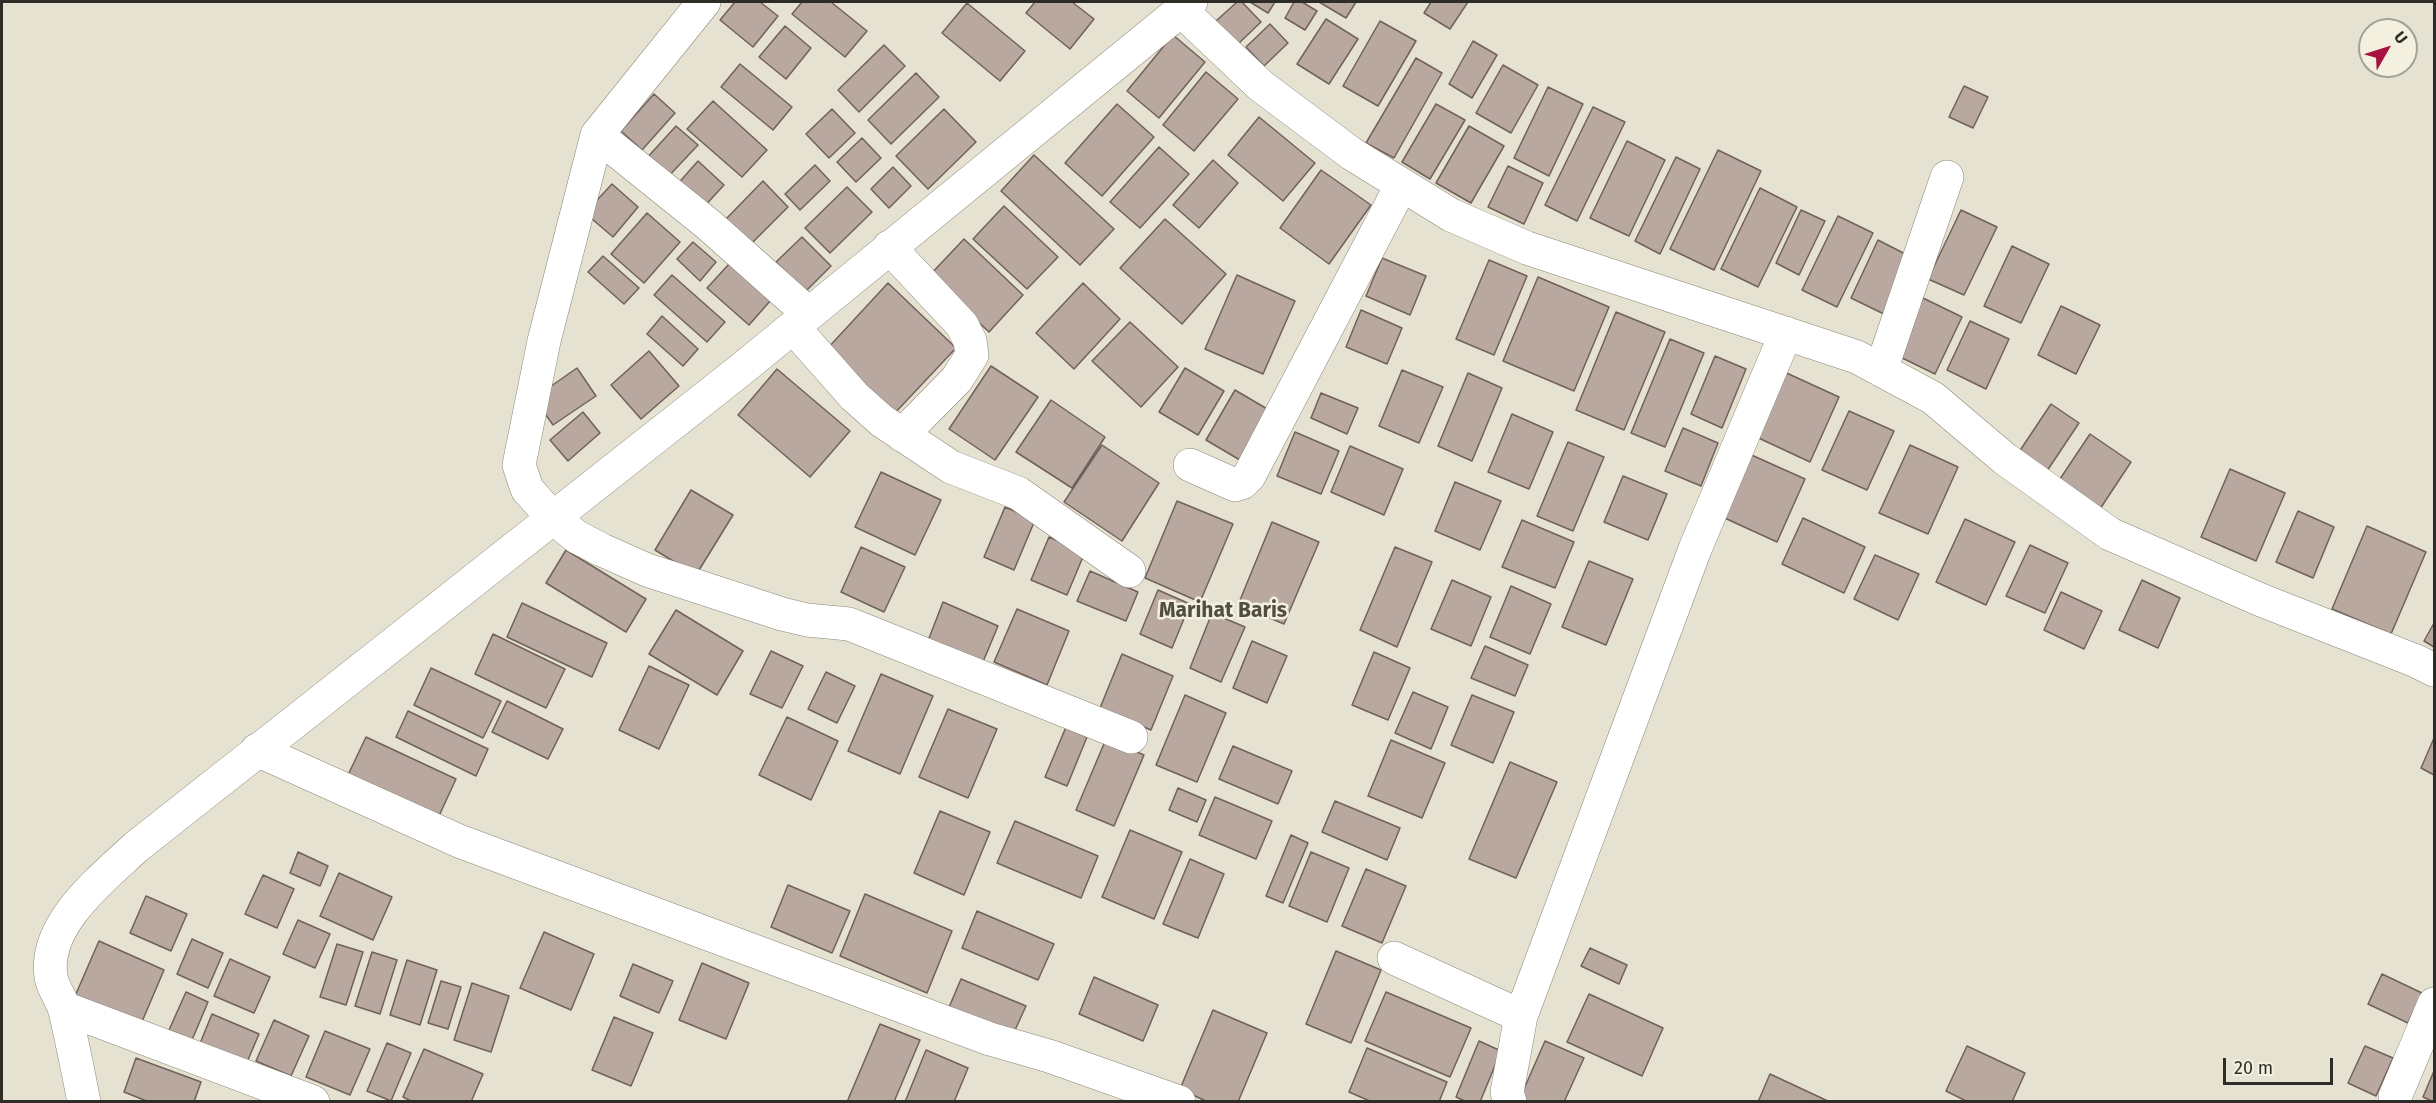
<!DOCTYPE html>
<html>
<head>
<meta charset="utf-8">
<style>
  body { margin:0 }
  #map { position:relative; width:2436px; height:1103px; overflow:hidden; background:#e6e2d2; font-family:"Fira Sans",sans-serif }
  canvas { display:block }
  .frame { position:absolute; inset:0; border:3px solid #2d2c26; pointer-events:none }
  .north { position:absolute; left:2358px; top:18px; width:60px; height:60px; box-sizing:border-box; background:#f3f0df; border:2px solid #a4a295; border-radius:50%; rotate:51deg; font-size:16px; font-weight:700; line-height:24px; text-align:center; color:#2d2c26 }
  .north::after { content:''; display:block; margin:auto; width:21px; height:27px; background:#a81242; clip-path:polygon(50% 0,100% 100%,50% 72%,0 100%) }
  .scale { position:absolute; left:2223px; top:1058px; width:110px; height:27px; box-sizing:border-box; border:3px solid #2d2c26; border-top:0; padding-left:8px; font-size:18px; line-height:21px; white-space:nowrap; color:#2d2c26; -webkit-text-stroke:4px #f3f0df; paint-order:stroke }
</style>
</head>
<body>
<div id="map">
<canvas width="2436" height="1103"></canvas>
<div class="frame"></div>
<div class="north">U</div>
<div class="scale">20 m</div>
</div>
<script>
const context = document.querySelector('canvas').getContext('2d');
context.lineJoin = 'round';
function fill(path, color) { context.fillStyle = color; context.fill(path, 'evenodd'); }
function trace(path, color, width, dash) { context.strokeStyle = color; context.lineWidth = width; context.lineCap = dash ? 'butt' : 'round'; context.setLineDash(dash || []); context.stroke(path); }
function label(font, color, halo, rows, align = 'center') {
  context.font = font + ' "Fira Sans",sans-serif'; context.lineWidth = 5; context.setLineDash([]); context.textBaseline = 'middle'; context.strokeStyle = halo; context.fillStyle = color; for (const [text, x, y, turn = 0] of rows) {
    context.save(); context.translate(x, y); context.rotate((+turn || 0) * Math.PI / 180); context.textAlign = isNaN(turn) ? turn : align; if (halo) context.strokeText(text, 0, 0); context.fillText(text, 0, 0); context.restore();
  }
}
const building = new Path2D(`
  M735,2H760L778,16L753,47L720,20Z
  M802,2H831L867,31L845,57L792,14Z
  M1035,2H1072L1094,19L1070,49L1026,13Z
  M1237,2H1242L1261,22L1238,44L1216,21Z
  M1250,2H1275L1268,13Z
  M1294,2H1302L1317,11L1305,30L1285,18Z
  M1319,2H1356L1346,18Z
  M1431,2H1468L1450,29L1424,13Z
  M967,3L1025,51L1000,81L942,33Z
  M1326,19L1358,39L1329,84L1297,64Z
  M1380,21L1416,41L1378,106L1343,86Z
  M1270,24L1288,43L1264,66L1246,47Z
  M785,26L811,48L786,79L759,57Z
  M1173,35L1205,62L1159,118L1127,91Z
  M1473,41L1497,55L1472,98L1449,84Z
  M884,45L905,66L859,112L838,90Z
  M1416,58L1442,73L1394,158L1366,143Z
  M740,64L792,107L773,130L721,87Z
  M1503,65L1538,85L1511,133L1476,113Z
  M1206,72L1238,99L1194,151L1163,125Z
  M916,73L939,97L891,144L868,120Z
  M1964,86L1988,97L1973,128L1949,117Z
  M1548,87L1583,104L1549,176L1514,158Z
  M654,94L675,113L642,150L621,131Z
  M713,101L767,150L742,177L687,129Z
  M1117,104L1154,137L1102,196L1065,163Z
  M1436,104L1465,120L1430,179L1402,162Z
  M1593,107L1625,122L1577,221L1545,205Z
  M832,109L855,133L829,158L806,134Z
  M944,109L976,142L928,189L896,156Z
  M1259,117L1315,163L1283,201L1228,155Z
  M676,126L698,145L666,179L645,160Z
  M1469,126L1504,146L1471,203L1436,183Z
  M862,138L881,158L856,182L837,162Z
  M1627,141L1665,160L1629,236L1590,218Z
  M1159,147L1189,174L1140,228L1110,202Z
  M1718,150L1761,171L1714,270L1670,249Z
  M1034,155L1114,229L1080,265L1001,191Z
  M1676,157L1700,169L1660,254L1635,241Z
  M1213,160L1238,183L1199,228L1173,205Z
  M698,161L724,185L701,210L675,187Z
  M815,165L830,181L800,210L785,194Z
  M1508,166L1543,183L1524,224L1488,207Z
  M893,167L911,186L889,208L871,189Z
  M1321,170L1371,205L1329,264L1280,228Z
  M763,181L788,207L749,246L724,221Z
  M612,184L638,207L613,237L585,213Z
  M847,187L872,212L830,253L805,228Z
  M1760,188L1797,207L1758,287L1721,269Z
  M1004,206L1058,257L1027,289L973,239Z
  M1801,210L1825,221L1799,275L1776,263Z
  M1961,210L1997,227L1964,295L1928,279Z
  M647,213L680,242L644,283L611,254Z
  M1838,216L1873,233L1837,307L1802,290Z
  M1165,219L1226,274L1182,324L1120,268Z
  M802,237L831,266L805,292L776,262Z
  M964,239L1023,295L989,332L929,276Z
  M1878,240L1915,259L1888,316L1851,298Z
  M693,242L716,262L700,281L677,259Z
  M2012,246L2049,264L2021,323L1984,306Z
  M603,256L639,288L624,304L588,272Z
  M1382,258L1426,276L1410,315L1366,296Z
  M1489,260L1527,276L1494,355L1456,339Z
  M730,263L771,300L749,325L707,288Z
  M672,275L725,322L707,342L654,295Z
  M1237,275L1295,301L1263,374L1205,349Z
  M1538,277L1609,307L1574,391L1503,361Z
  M888,283L956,348L894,414L826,350Z
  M1083,283L1120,319L1074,369L1036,333Z
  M1923,298L1962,317L1935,374L1896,355Z
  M2061,306L2100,325L2076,374L2038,355Z
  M1361,310L1402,328L1387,364L1346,347Z
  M1616,312L1665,332L1624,430L1576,410Z
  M662,316L698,349L683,366L647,334Z
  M1970,321L2009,339L1986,389L1947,370Z
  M1130,322L1178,367L1141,407L1092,361Z
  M1670,339L1704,353L1665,447L1631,433Z
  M649,351L679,386L641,419L611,385Z
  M1715,356L1746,369L1722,428L1691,414Z
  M991,366L1038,397L995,460L949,429Z
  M577,368L596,396L553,425L534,398Z
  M1185,368L1224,391L1198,435L1159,412Z
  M777,369L850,431L810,477L738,415Z
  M1402,370L1443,387L1419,443L1379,426Z
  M1780,370L1839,397L1810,462L1750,434Z
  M1468,373L1502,388L1472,461L1438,446Z
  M1235,390L1274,413L1245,463L1206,440Z
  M1321,393L1358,408L1347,434L1311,418Z
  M1051,400L1105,437L1072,488L1016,452Z
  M2051,404L2079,423L2045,474L2017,455Z
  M1849,411L1894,431L1867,490L1822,470Z
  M583,412L600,433L568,461L550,440Z
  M1512,414L1553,432L1529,489L1488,472Z
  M1683,428L1718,443L1701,486L1665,471Z
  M1295,432L1339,451L1321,494L1277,476Z
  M2090,434L2131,462L2098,512L2056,485Z
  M1568,442L1604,457L1573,531L1537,516Z
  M1102,445L1159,483L1122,541L1064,502Z
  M1910,445L1958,467L1928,534L1879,513Z
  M1350,446L1403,469L1384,515L1331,492Z
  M1747,453L1805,479L1777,542L1718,515Z
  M2230,469L2285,493L2256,561L2201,537Z
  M881,472L941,500L915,555L855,527Z
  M1623,476L1667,494L1648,540L1604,522Z
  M1455,482L1501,501L1480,550L1435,531Z
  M691,490L733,515L696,575L655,550Z
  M1177,501L1233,524L1200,602L1145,578Z
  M1005,507L1035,520L1014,570L984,557Z
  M2298,511L2334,527L2313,578L2276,562Z
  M1803,518L1865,547L1844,593L1782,564Z
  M1965,519L2015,542L1986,605L1936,582Z
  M1522,520L1574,542L1555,588L1502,567Z
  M1272,522L1319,542L1284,624L1238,605Z
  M2367,526L2426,552L2391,634L2332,609Z
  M1049,537L1085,552L1067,595L1031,580Z
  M2030,545L2068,563L2045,613L2006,596Z
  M861,547L905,567L884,612L841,592Z
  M1395,547L1432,562L1397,647L1360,630Z
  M566,550L646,599L626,632L546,583Z
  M1875,555L1919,574L1898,620L1854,599Z
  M1589,561L1633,579L1606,645L1562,627Z
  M1090,571L1138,592L1126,621L1077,601Z
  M1452,580L1491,597L1471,646L1431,629Z
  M2142,580L2180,598L2158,648L2119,630Z
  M1511,586L1551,604L1530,654L1490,637Z
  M1158,590L1190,604L1172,648L1140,634Z
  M2061,592L2102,611L2084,649L2044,630Z
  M943,602L998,626L980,669L926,646Z
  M522,603L607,643L592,677L507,637Z
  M1017,609L1069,631L1047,685L994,662Z
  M676,610L743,651L717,695L649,654Z
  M1212,613L1245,627L1221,682L1190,668Z
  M2434,623V647L2424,641Z
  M493,634L565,669L546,708L475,674Z
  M1252,641L1287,656L1267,703L1233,688Z
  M1485,646L1528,665L1515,696L1471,678Z
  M771,651L803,666L782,708L750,694Z
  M1374,652L1410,668L1388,720L1352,705Z
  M1122,654L1173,676L1151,730L1100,708Z
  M649,666L689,685L659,749L619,730Z
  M431,668L501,701L483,738L414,705Z
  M826,672L855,686L837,723L808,709Z
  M881,674L933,696L900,774L848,751Z
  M1413,692L1448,707L1431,749L1395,733Z
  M1185,695L1226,713L1197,782L1156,765Z
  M1472,695L1514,712L1493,763L1451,745Z
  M507,701L563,729L548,759L492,732Z
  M948,709L997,729L968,798L919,777Z
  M408,711L488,749L476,776L396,737Z
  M787,717L838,741L811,800L759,775Z
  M1066,727L1087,737L1067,786L1045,777Z
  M366,737L456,779L438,818L348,775Z
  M2434,738V775L2421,768Z
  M1106,739L1144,755L1114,826L1076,810Z
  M1391,740L1445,763L1422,818L1368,796Z
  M1233,746L1292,771L1278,804L1219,779Z
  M1510,762L1557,782L1516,878L1469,859Z
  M1178,788L1206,800L1197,822L1169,810Z
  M1215,797L1272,821L1256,859L1199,835Z
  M1335,801L1400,828L1387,860L1322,832Z
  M940,811L990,832L964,895L914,873Z
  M1015,821L1098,856L1081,898L997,863Z
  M1130,830L1182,852L1154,919L1102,897Z
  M1291,835L1308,843L1283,903L1266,896Z
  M298,852L328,866L320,886L290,873Z
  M1311,852L1349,868L1327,922L1289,906Z
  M1190,859L1224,874L1198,938L1163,924Z
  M1366,869L1406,886L1382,943L1342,926Z
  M339,873L392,897L373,940L320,916Z
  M263,875L294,889L277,928L245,914Z
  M788,885L850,911L832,953L771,927Z
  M865,894L952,931L927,993L840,956Z
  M146,896L187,914L171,951L130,933Z
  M977,911L1054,944L1038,980L962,948Z
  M298,920L330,934L315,968L283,954Z
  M544,932L594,954L571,1010L520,988Z
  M192,939L223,953L208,988L177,974Z
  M99,941L164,970L141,1024L75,996Z
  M337,944L363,952L346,1005L320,997Z
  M1590,948L1627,965L1619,984L1581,966Z
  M1336,951L1381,970L1351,1043L1306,1024Z
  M372,952L397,960L380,1014L355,1006Z
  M230,959L270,977L254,1013L214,996Z
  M407,960L437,970L420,1025L390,1015Z
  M702,963L749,983L726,1039L679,1020Z
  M633,964L673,981L659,1013L620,996Z
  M2382,974L2422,993L2408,1023L2368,1004Z
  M1094,977L1158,1005L1143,1041L1079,1014Z
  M961,979L1026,1006L1011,1039L947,1012Z
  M441,981L461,987L448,1029L428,1023Z
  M472,983L509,996L491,1052L454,1040Z
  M186,992L208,1002L192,1040L169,1030Z
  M1386,992L1471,1028L1450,1077L1365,1041Z
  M1589,994L1663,1028L1642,1076L1567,1042Z
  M1213,1010L1267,1033L1238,1102H1208L1180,1089Z
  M212,1014L259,1034L245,1067L199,1046Z
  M614,1017L653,1033L631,1086L592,1070Z
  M274,1020L309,1036L291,1076L256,1061Z
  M880,1024L920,1040L894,1102H847Z
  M325,1031L370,1049L350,1095L306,1077Z
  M1479,1041L1501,1051L1480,1102H1467L1456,1097Z
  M1545,1041L1584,1058L1564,1102H1527L1520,1098Z
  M387,1043L411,1053L391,1101L367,1091Z
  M1967,1046L2025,1073L2012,1102H1968L1946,1091Z
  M2365,1046L2393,1058L2376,1096L2348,1083Z
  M1367,1048L1447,1082L1439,1102H1372L1349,1092Z
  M424,1049L483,1074L471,1102H413L403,1097Z
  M926,1050L968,1068L954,1102H905Z
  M136,1058L201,1082L194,1102H149L124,1092Z
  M2434,1071V1102L2423,1097Z
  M1770,1074L1830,1102H1758Z`);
const minor = new Path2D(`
  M704,2L597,135L544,341L519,465L527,489L552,517L577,537L602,550L647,570L782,614L807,620L849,624L1131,737
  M1182,11L1261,86L1352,154L1451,215L1527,248L1857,357L1933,398L2005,459L2110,534L2261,600L2416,661L2434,670
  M597,135L709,225L809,314
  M889,247L962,325L970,341L972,355L957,379L902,435
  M793,327L854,396L882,421L951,467L1018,493L1129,571
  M1881,370L1947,177
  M1190,465L1235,485L1242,483L1249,476L1401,186
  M257,750L459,841L990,1039L1049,1056L1179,1102
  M1394,958L1521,1016
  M64,1008L313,1102
  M2395,1097L2434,1004
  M84,1102C78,1071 72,1041 65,1011C62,999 53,989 51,977C43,924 102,879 136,847L738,372L1191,2
  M1510,1102L1507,1092L1521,1016L1695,549L1786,333`);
const quarterNames = [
  ["Marihat Baris",1223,611]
];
fill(building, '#b9a8a0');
trace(building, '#706159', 1.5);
trace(minor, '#8a8778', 34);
trace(minor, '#fff', 33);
label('bold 21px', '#514e40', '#f3f0df', quarterNames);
</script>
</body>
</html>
